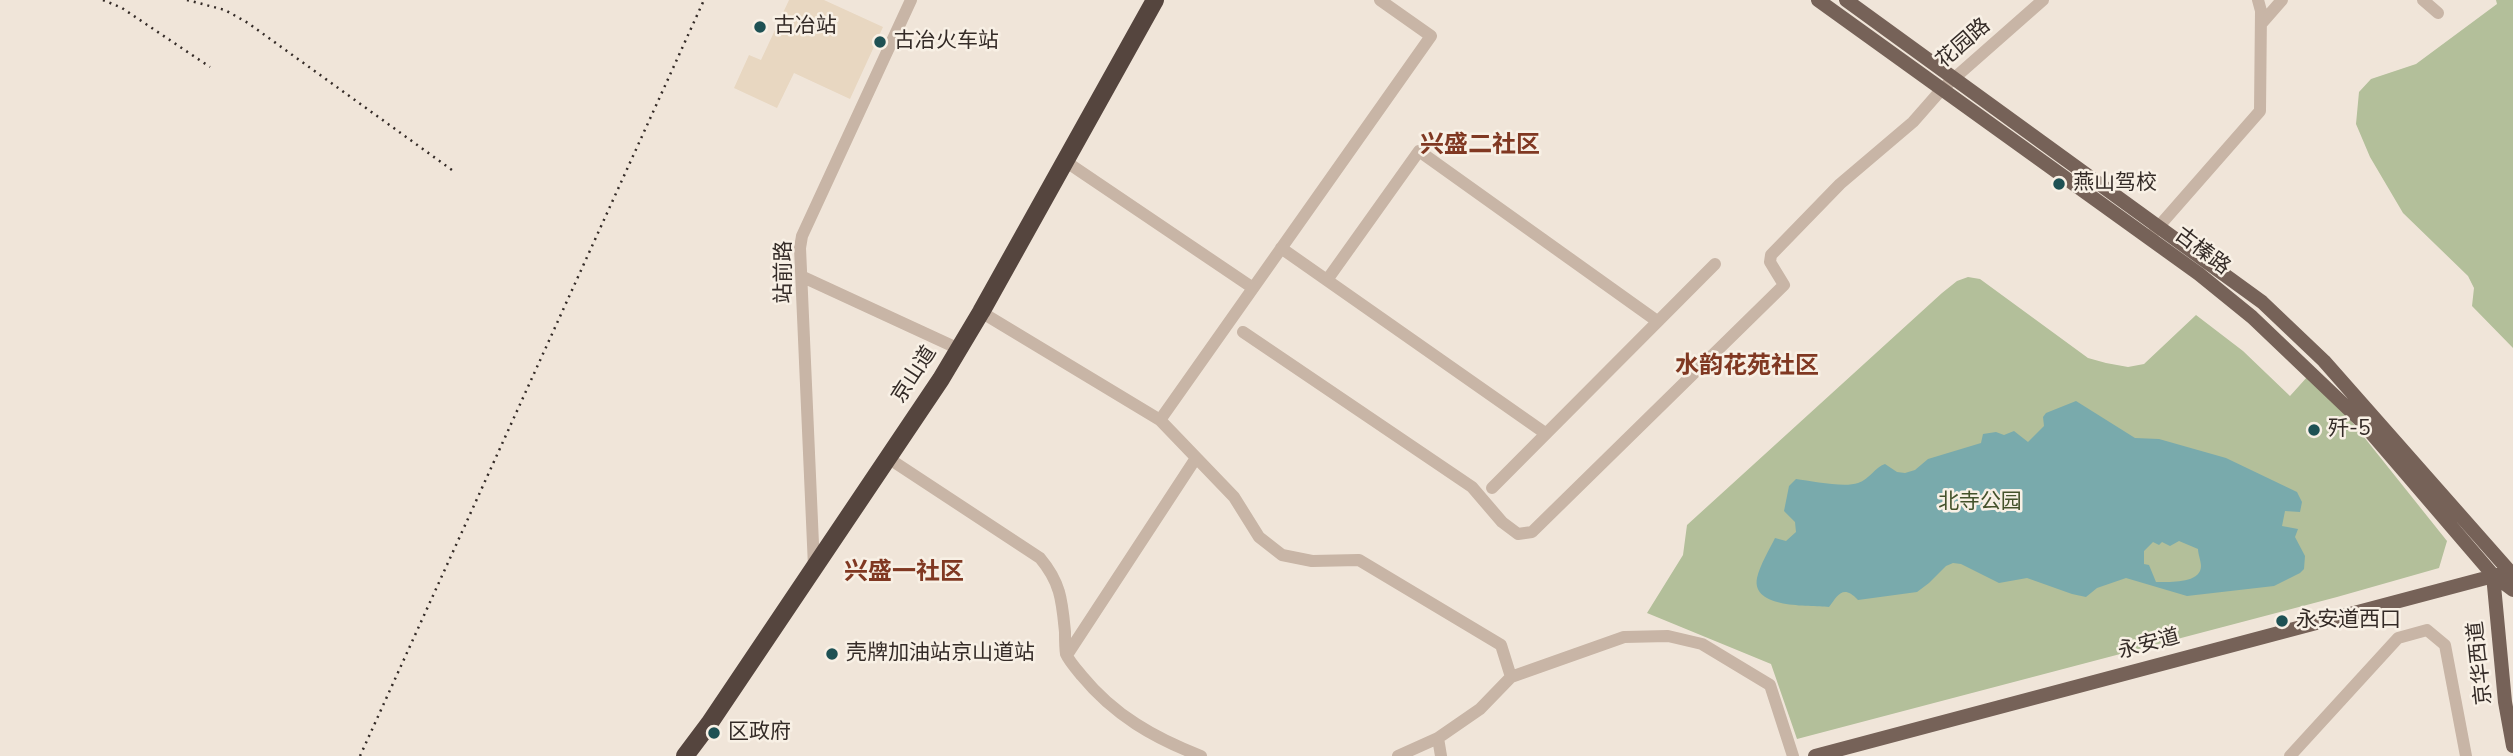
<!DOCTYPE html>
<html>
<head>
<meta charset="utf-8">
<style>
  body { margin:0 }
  canvas { display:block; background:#f0e5d9 }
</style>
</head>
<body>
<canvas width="2513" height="756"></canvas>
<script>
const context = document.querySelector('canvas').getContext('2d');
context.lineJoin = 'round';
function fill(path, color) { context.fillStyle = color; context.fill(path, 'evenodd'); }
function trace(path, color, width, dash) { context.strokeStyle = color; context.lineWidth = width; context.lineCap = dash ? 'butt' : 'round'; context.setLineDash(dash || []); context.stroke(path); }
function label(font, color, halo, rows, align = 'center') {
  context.font = font + ' "Nunito Sans","Noto Sans SC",sans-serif'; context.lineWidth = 5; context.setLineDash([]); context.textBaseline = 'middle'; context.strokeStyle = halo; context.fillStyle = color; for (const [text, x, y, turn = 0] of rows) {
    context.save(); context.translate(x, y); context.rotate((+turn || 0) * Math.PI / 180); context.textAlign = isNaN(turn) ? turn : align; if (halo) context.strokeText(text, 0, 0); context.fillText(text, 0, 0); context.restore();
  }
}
const green = new Path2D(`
  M2496,0H2513V348L2472,306L2474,288L2468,276L2403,213L2370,157L2356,124L2359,92L2371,79L2416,64L2497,4Z
  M1968,277L1980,279L2088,358L2106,363L2128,367L2144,364L2196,315L2243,351L2290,396L2308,376L2348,417L2447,541L2439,568L2337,597L1797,739L1771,664L1647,613L1683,555L1687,525L1942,293L1957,281Z`);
const plaza = new Path2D(`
  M789,0H824L883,27L850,99L794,73L777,108L734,88L749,55L761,60Z`);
const water = new Path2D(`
  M2076,401L2135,438L2159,439L2226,458L2297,492L2302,502L2300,512L2285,511L2282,526L2298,529L2295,537L2305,556L2304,569L2300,573L2274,586L2187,596L2126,578L2097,588L2086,597L2072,594L2027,578L1999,583L1961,564L1953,563L1946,566L1929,583L1917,592L1858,600C1843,584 1838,595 1829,607C1809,605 1751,609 1757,578C1760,565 1769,550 1775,538L1786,541L1796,532L1795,522L1784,511L1789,486L1796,479C1812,481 1844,488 1858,483C1870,479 1875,467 1885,464L1897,472L1905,473L1915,470L1928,459L1981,443L1983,434L1996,432L2004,435L2014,431L2028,442L2044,426L2043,417L2046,413ZM2179,541L2198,549C2198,554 2201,561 2201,566C2201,584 2168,582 2156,582L2149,565L2144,564V551L2153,542L2159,545L2162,542L2170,546Z`);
const minor = new Path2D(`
  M2423,0L2438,13
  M2261,24L2282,0
  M1065,161L1253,288
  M2153,233L2260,111L2261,11L2258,0
  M1281,248L1545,433
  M803,277L959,349
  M1327,280L1419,151L1657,321
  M981,312L1160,420L1234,497L1259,537L1282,555L1312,561L1359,560L1501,645L1511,677
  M1243,332L1472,487L1502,522L1518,534L1532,532L1784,285L1770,262L1771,255L1840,184L1913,122L1942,89L2043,0
  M1160,420L1431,36L1380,0
  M888,458L1040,558C1061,583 1062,601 1065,632C1065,639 1065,648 1066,654C1069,661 1077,670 1082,676C1114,715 1154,738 1201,756
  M1492,488L1715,264
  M814,567L800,248L802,236L911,0
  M1067,655L1196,458
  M1438,738L1441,756
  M1398,756L1438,738L1480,709L1511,677L1624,637L1668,636L1702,644L1770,685L1793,756
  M2290,756L2398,638L2427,630L2445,645L2466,756`);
const major = new Path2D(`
  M1818,0L2199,274L2252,317L2360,420L2493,575L2513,590
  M1846,0L2262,302L2324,361L2513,575
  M2493,575L2505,702L2513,746
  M1815,756L2501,574`);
const highway = new Path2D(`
  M685,756L709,724L941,379L981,312L1155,0`);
const rail = new Path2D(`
  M103,0L122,8L210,67
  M187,0L225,10L248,23L452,170
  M360,756L704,0`);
const markers = [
  [760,27,7,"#1e5154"],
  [880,42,7,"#1e5154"],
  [2059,184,7,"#1e5154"],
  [2314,430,7,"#1e5154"],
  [2282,621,7,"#1e5154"],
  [832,654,7,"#1e5154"],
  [714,733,7,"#1e5154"]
];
const poiNames = [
  ["古冶站",774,27],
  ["古冶火车站",894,42],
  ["燕山驾校",2073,184],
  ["歼-5",2328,430],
  ["永安道西口",2296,621],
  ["壳牌加油站京山道站",846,654],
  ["区政府",728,733]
];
const streetNames = [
  ["花园路",1964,44,-41],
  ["古榛路",2202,252,37],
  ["站前路",785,272,-90],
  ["京山道",915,375,-57],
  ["永安道",2149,645,-15],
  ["京华西道",2481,663,-96]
];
const parkNames = [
  ["北寺公园",1980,503]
];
const quarterNames = [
  ["兴盛二社区",1480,146],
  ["水韵花苑社区",1747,367],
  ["兴盛一社区",904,573]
];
fill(green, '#b3bf9a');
fill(plaza, '#e8d7c1');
fill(water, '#79aaac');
trace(minor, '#c8b5a6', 12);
trace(major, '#766258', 14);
trace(highway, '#55453e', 18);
trace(rail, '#342b27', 2.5, [2, 5]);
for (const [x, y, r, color] of markers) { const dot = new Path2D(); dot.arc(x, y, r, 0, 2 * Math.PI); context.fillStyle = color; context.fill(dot); trace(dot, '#f8f0e5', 2.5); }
label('21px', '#342b27', '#f8f0e5', poiNames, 'left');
label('21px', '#342b27', '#f8f0e5', streetNames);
label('21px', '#44522b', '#f8f0e5', parkNames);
label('bold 24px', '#803822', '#f8f0e5', quarterNames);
</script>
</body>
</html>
